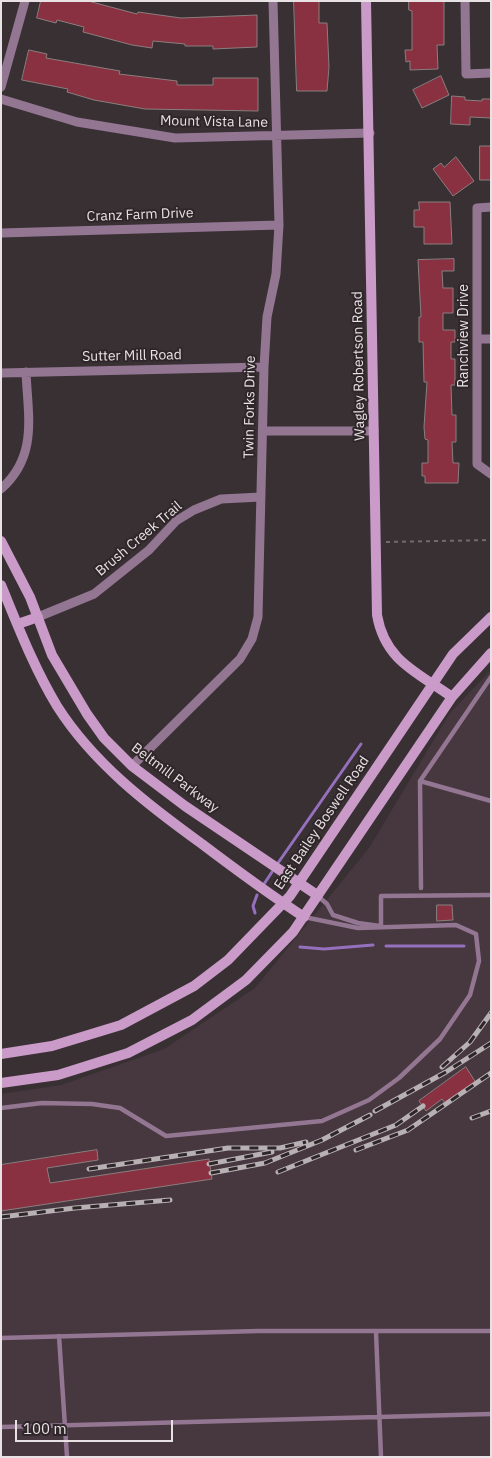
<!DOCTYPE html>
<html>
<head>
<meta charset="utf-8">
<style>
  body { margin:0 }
  #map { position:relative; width:492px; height:1458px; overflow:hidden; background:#393034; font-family:"IBM Plex Sans",sans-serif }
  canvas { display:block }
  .frame { position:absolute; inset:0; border:2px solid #e8e2e4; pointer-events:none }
  .scale { position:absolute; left:15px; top:1420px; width:158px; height:22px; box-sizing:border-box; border:2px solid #e8e2e4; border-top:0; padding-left:6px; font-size:15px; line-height:18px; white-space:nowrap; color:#e8e2e4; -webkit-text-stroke:4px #2f262a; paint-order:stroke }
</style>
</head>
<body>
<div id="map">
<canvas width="492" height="1458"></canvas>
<div class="frame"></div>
<div class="scale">100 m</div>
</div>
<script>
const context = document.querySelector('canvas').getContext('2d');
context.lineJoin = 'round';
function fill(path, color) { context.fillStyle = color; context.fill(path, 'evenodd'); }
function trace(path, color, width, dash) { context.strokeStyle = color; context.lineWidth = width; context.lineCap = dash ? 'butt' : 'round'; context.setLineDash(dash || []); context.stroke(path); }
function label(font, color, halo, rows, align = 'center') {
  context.font = font + ' "IBM Plex Sans",sans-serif'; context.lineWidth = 4; context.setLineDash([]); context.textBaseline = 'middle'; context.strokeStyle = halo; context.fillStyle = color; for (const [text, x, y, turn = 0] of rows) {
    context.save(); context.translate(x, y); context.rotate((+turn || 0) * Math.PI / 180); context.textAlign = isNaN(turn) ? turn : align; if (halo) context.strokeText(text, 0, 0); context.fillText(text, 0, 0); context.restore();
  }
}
const built = new Path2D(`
  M491,670V1457H1V1094L61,1085L164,1049L255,988L369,848L450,713Z`);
const stream = new Path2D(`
  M278,863L361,744
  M264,884L272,872
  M255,913L253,906L257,895
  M386,946H464
  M300,947L324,949L373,945`);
const building = new Path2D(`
  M41,1H88L137,14L138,12L181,18L257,15V47L213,49V46H185V44L153,41L152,48L132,45L83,32L84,27L57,20L56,23L37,18Z
  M294,1H319V23H327L329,67L327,91H297Z
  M409,1H444V45H437L438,69L410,70V61L406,62L405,50H412V11L409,10Z
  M29,50L47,54L46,58L120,71L119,74L177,81V85H213V78H258V111L145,109L94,100L67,92L68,89L22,80Z
  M441,76L449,95L422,108L413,90Z
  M452,96L465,97V100L482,101V99H491V118L470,117V125L451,124Z
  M480,146H491V180H480Z
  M456,157L474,181L453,196L433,169L441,163L444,167Z
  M419,202H450L452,244H424V227H414V210H419Z
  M454,259V271H442L443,288H453V313H443V330H455V342H451V359H455V385H451L452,415H456V442H452L453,463H459L458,483H425V476H422V463H428V440L425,439L424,427L427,382H424L423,342H419V317H421L418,260Z
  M437,905H452L453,920L437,921Z
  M466,1067L476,1083L453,1099L445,1103L442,1099L426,1111L419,1101Z
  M97,1150L98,1160L47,1168L50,1183L209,1159L212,1179L1,1211V1165Z`);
const path = new Path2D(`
  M386,542L491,540`);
const lane = new Path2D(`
  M420,781L491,801
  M421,888L420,781L491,677
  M319,897L327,904L333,915L358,923L380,926
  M381,926V896L491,895
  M1,1108L42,1103L92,1104L120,1108L166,1136L322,1121L369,1100L399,1078L440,1039L470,995L479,961L476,934L456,925L358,928L304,917
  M376,1332L381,1457
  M59,1336L67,1457
  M1,1338L258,1331H491
  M1,1427L491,1414`);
const street = new Path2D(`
  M465,1L466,74L491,73
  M1,87L25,1
  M1,99L77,122L175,138L370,133
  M491,207L477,208V464L491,474
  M1,233L279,225
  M478,339H491
  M1,373L264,367
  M263,431H374
  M1,489C38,456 28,417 26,372
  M38,617L94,594L149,550L176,521L194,510L221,499L261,497
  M132,766L240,659L252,639L258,617L264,367L267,317L276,274L279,225L273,1`);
const secondary = new Path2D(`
  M366,1L377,615C385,661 417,672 452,697
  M1,541L30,597L52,655L87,714L104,738L132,766L185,806L317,895
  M1,585C18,626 34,668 57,706C93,763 148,805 202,844C235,869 269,894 304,917
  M18,624L38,617
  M1,1054L52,1046L121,1025L194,986L228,960L290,896L453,654L491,617
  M1,1083L58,1075L128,1053L192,1020L246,980L293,932L452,697L491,653`);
const rail = new Path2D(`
  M442,1067L470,1042L491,1013
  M375,1111L446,1072L491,1043
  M472,1118L491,1111
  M356,1150L408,1130L491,1073
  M209,1164L272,1152
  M89,1169L228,1148H280L306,1142
  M278,1172L396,1125L423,1106
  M211,1173L265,1163L322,1140L370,1115
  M1,1217L75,1208L170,1200`);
const streetNames = [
  ["Mount Vista Lane",214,122,1],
  ["Cranz Farm Drive",140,215,-2],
  ["Ranchview Drive",464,336,-90],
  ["Sutter Mill Road",132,356,-1],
  ["Wagley Robertson Road",359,366,-91],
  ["Twin Forks Drive",250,407,-89],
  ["Brush Creek Trail",139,539,-40],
  ["Beltmill Parkway",175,778,37],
  ["East Bailey Boswell Road",322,823,-56]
];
fill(built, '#47373e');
trace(stream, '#9570bd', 3);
fill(building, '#893141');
trace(building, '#8a7e7f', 1);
trace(path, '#726a6e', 2, [4, 4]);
trace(lane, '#937692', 4.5);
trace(street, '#937692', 9);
trace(secondary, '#ca9bc8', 10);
trace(rail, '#b8b1b4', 5);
trace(rail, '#2f262a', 3, [9]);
label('14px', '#e8e2e4', '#2f262a', streetNames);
</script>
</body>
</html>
